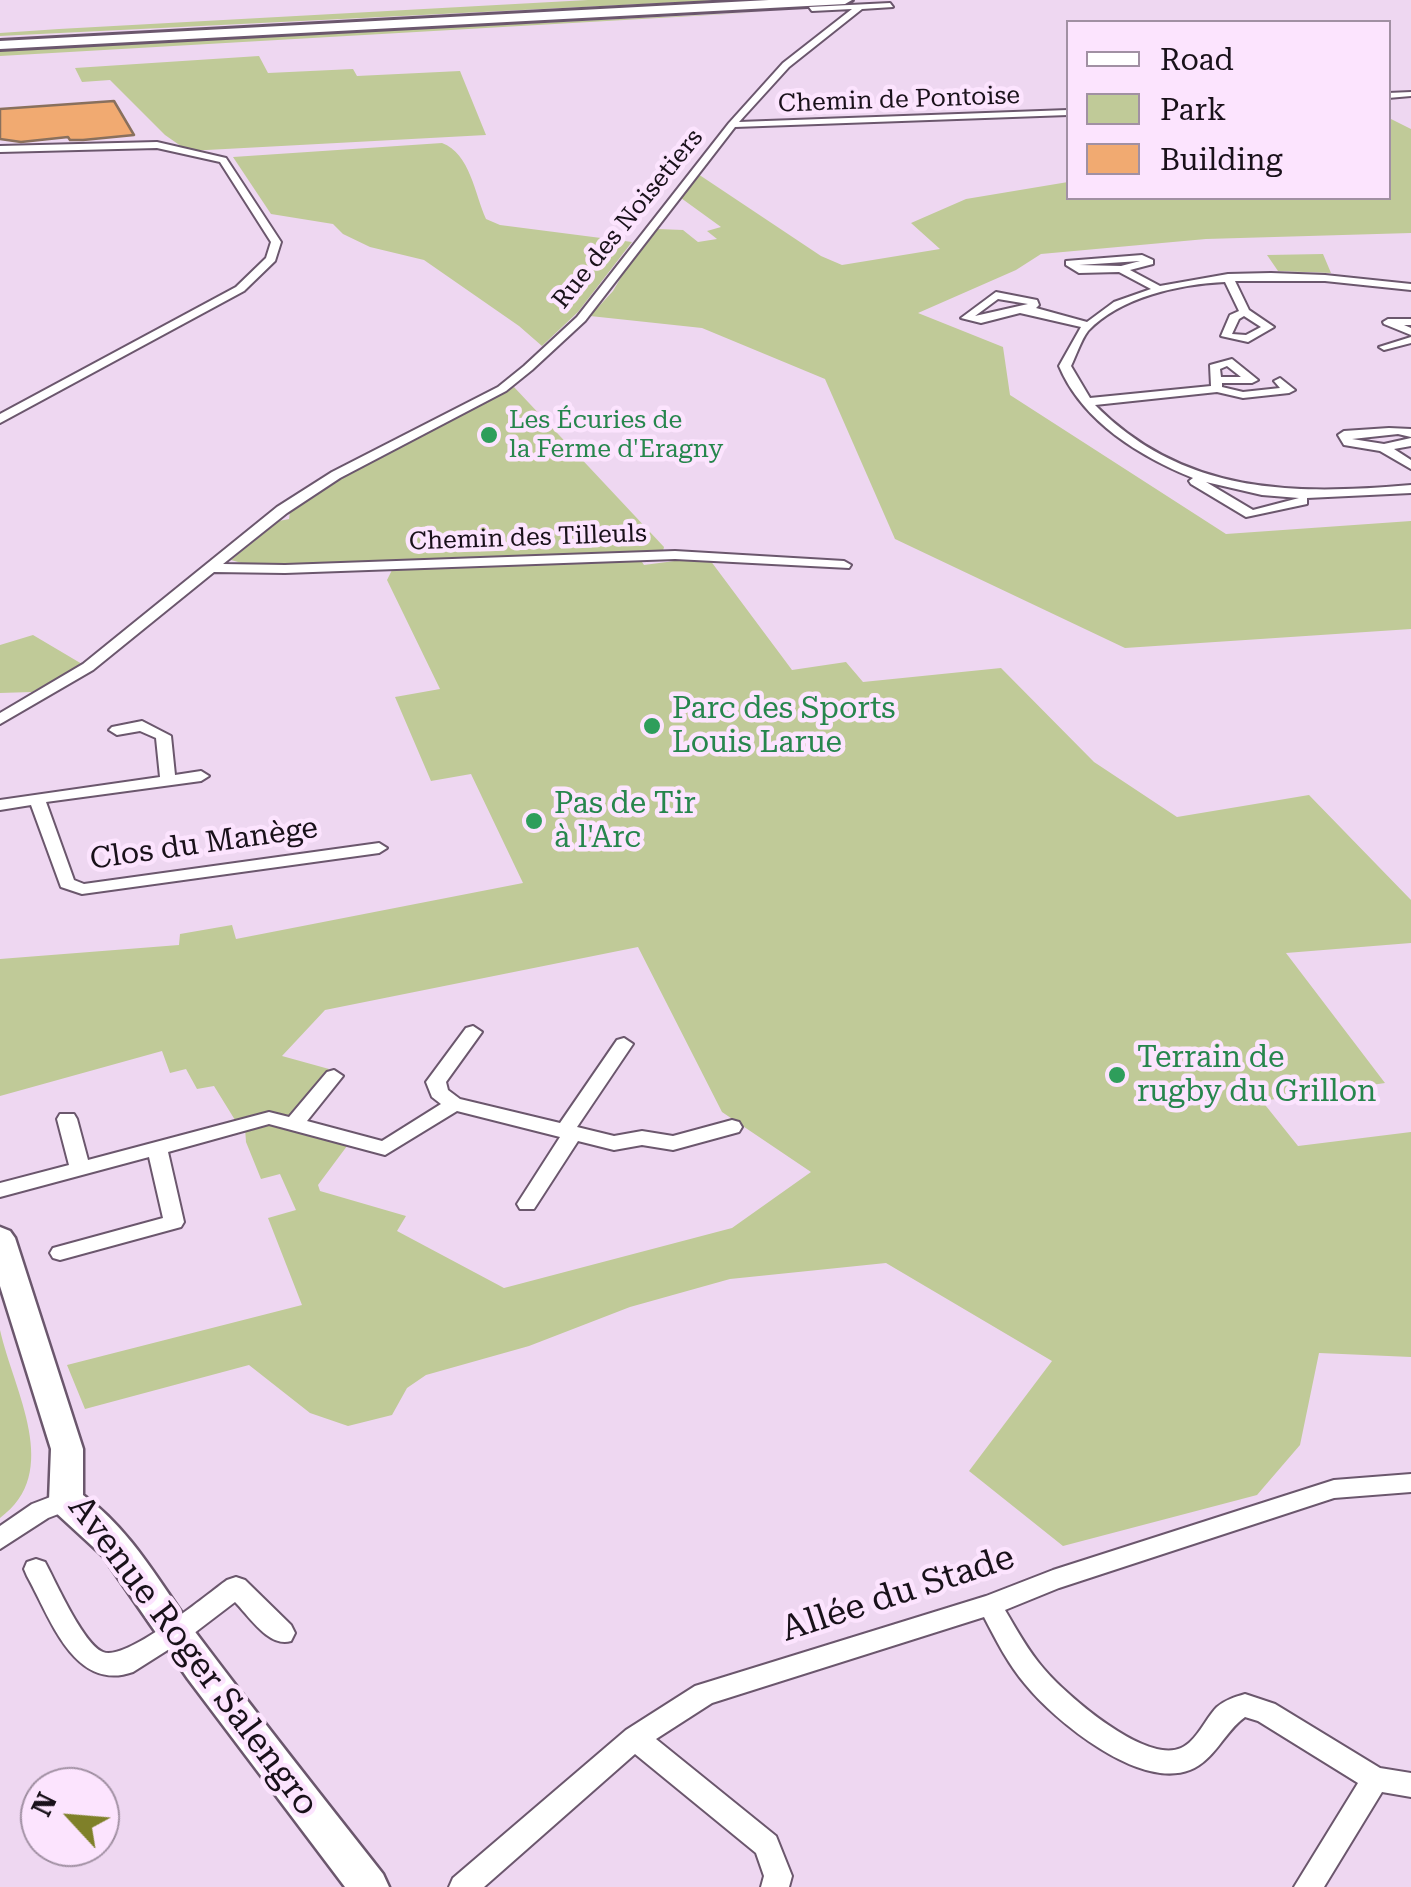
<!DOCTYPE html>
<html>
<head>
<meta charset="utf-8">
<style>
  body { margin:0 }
  #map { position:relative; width:1411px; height:1887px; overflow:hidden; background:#eed7f1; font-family:"Roboto Serif",serif }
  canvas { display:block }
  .legend { position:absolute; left:1066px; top:20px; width:325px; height:180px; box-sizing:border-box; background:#fce4fe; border:2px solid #a190a3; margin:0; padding:12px 18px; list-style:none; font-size:30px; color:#19111a }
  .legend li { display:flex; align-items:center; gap:20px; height:50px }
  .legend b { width:50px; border:2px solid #a190a3 }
  .north { position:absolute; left:20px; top:1767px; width:100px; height:100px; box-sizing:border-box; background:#fce4fe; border:2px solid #a190a3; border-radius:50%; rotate:296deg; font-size:28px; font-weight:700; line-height:40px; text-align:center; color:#19111a }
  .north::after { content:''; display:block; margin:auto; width:35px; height:45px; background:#7f8029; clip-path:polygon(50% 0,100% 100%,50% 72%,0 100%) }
</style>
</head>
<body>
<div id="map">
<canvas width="1411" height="1887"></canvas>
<ul class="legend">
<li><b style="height:12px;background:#fff"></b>Road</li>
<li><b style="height:28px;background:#c0ca98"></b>Park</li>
<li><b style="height:28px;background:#f1aa71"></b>Building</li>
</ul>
<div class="north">N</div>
</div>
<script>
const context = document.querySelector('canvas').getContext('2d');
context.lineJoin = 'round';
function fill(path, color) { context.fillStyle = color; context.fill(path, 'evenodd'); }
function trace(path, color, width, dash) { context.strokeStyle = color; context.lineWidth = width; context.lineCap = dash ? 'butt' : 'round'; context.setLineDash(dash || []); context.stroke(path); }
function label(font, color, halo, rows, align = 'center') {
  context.font = font + ' "Roboto Serif",serif'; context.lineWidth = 9; context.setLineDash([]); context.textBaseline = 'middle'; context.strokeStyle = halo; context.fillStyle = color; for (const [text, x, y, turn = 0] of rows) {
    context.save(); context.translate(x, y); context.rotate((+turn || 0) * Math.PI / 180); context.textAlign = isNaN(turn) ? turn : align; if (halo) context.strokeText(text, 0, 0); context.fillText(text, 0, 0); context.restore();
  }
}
const green = new Path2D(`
  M588,0H723L0,36V33L59,29Z
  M763,12L0,56V49Z
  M259,56L268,73L353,69L357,76L460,71L486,135L188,151L165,135L110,80L82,82L75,68Z
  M1389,118L1411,129V233L1206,239L1041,254L1016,270L918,313L1003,347L1010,395L1226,534L1411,521V629L1125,648L895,539L825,379L702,328L590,316L613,291L642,241L648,242L658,229L683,230L698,242L717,239L707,231L721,227L681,198L698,174L821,256L842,265L940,249L911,223L966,199L1068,182V198H1388Z
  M442,143C470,153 475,195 486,219L500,225L632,242L578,312L542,346L519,326L424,260L370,247L343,234L333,224L271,214L233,157Z
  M1323,254L1331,273L1278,271L1267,255Z
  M514,387L664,547L663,551L252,566L231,560L279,521L289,519L290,511L337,477Z
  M697,558L710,560L792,670L846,662L863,682L1001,668L1094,762L1177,817L1309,795L1411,900V943L1286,953L1385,1083L1262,1101L1298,1146L1411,1132V1357L1319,1353L1300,1445L1257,1495L1063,1546L969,1471L1052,1361L886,1263L730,1279L630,1307L529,1346L426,1375L407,1388L392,1415L348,1426L310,1413L249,1365L85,1409L67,1365L302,1305L268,1218L296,1210L280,1174L261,1179L246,1142L245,1128L270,1124L347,1146L318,1185L320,1191L406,1216L397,1231L504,1288L732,1228L811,1172L722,1112L638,947L325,1010L282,1056L329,1069L289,1115L264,1113L235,1120L214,1086L197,1089L186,1069L170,1073L162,1051L0,1096V959L179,945L180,934L232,925L236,939L523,883L471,774L431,781L395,697L440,689L387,580L393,568L640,559L644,565Z
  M33,635L82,664L32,692L0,693V645Z
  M0,1330C14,1392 63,1472 0,1518Z`);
const building = new Path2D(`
  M114,101L134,135L83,140H70L68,137L21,142L0,139V109Z`);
const street = new Path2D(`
  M890,3L893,7L862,9L789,67L739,122L1068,110V115L735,127L585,321L532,370L506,391L340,478L287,513L223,564L285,565L675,551L844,561L851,565L849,568L675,559L285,573L214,572L93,670L0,724V713L83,664L277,507L332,472L498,387L524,366L577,317L729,123L783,63L852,9L812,11L809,7Z
  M1411,92V96L1388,98V93Z
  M157,142L226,158L281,242L275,261L244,291L0,423V414L236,287L266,258L271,242L220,162L157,148L0,152V146Z
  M1142,255L1153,260V264L1130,270L1160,286L1228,274L1271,273L1325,275L1411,284V290L1325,281H1235L1249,310L1274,327L1248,342L1221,336L1230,315L1239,311L1225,282C1180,284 1120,297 1088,331C1081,340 1076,356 1071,366L1090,398L1211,386L1210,365L1232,359L1258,380L1252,383H1222V387L1243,392L1280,388L1274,381L1280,378L1295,390L1289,393L1243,398L1217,392L1095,405C1184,495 1293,495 1411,485V493L1307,498V504L1246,517L1191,484L1189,481L1193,478C1139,456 1082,421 1059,366L1081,327L1020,313L981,323L961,318L996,292L1037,300L1039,305L1036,308L1087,322L1114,302L1151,289L1119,272L1079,273L1066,265V261ZM1140,261L1121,266L1079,265ZM998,299L1028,304L975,316ZM1244,316L1261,327L1246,335L1232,334L1239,319ZM1227,366L1241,377H1221L1220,369ZM1206,482L1262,495L1299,498L1253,510Z
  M1388,319H1411V325H1404L1411,328V335L1384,324L1383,322Z
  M1411,337V343L1384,350L1379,347Z
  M1389,428L1411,429V437L1398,434L1352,439L1384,444L1411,438V446L1394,449L1411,460V469L1380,451L1344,445L1338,435L1344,431Z
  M142,721L171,736L175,775L201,771L209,776L201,781L46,802L74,880L84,884L379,843L387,848L379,853L82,894L61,887L31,805L0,810V800L160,777L156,738L140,731L117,735L109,730L112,727Z
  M473,1026L482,1032L446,1082L448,1090L460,1099L560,1123L617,1040L624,1038L633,1044L577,1127L614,1136L642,1131L673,1136L732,1120L739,1122L742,1127L739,1132L673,1150L642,1145L614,1150L578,1141L534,1209H520L517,1204L560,1137L457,1111L385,1155L269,1124L168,1152L184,1222L181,1227L60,1260L53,1258L50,1253L53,1248L163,1218L149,1157L0,1197V1183L69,1165L57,1119L60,1114H74L77,1119L88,1160L269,1112L289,1117L327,1072L334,1070L343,1076L307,1121L382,1141L441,1104L432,1097L426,1082L466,1028Z
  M1411,1474V1492L1334,1498L1059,1588L1005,1610C1017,1630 1028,1651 1044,1669C1066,1695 1145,1764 1181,1748C1197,1741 1205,1719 1217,1707C1225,1700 1235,1697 1245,1694L1275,1704L1380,1768L1411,1773V1797L1382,1792L1324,1887H1294L1358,1783L1258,1721L1245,1717C1224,1732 1215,1760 1190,1770C1139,1790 1055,1721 1025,1684C1008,1664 996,1640 984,1617L712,1703L656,1739L776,1836L792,1876L789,1887H761L764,1876L756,1853L635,1754L484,1887H449L453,1878L626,1730L695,1686L986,1596L1053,1570L1334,1480Z
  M66,1491L74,1494L78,1501L74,1508L48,1518L0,1549V1526L32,1504Z
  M36,1559L45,1562C56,1582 83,1644 103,1652C126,1662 206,1595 227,1580L236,1577L245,1580L291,1625L295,1633L291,1641C269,1648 249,1616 235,1602L193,1634L133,1672C74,1693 50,1617 27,1576L24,1569L27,1562Z`);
const secondary = new Path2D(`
  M0,1227L10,1231L15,1238L83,1449V1495C134,1532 162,1588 199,1637C259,1717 321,1795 383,1874L389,1887H345L188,1679L103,1556L54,1511L49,1501L51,1449L0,1286Z`);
const highway = new Path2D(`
  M769,0H852L845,4L0,49V41Z`);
const markers = [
  [489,435,10,"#2e9e5b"],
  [652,726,10,"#2e9e5b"],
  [534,821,10,"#2e9e5b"],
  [1117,1075,10,"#2e9e5b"]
];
const farStreetnames = [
  ["Chemin de Pontoise",899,100,-2],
  ["Rue des Noisetiers",628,219,-51],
  ["Chemin des Tilleuls",528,538,-2]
];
const farLeisurenames = [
  ["Les Écuries de",509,421],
  ["la Ferme d'Eragny",509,450]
];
const leisureNames = [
  ["Parc des Sports",672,709],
  ["Louis Larue",672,743],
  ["Pas de Tir",554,804],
  ["à l'Arc",554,838],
  ["Terrain de",1137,1058],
  ["rugby du Grillon",1137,1092]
];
const streetNames = [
  ["Clos du Manège",204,844,-8]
];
const nearStreetnames = [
  ["Allée du Stade",898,1594,-18],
  ["Avenue Roger Salengro",193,1656,53]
];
fill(green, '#c0ca98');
fill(building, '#f1aa71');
trace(building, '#89705d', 2.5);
trace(street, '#6b576d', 4);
trace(secondary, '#6b576d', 5);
trace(highway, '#6b576d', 6);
fill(street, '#fff');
fill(secondary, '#fff');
fill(highway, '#fff');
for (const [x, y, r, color] of markers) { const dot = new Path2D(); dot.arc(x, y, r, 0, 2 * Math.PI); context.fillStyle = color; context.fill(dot); trace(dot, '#fce4fe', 4); }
label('25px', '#19111a', '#fce4fe', farStreetnames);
label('25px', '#27864d', '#fce4fe', farLeisurenames, 'left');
label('30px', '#27864d', '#fce4fe', leisureNames, 'left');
label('30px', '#19111a', '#fce4fe', streetNames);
label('35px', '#19111a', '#fce4fe', nearStreetnames);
</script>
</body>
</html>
